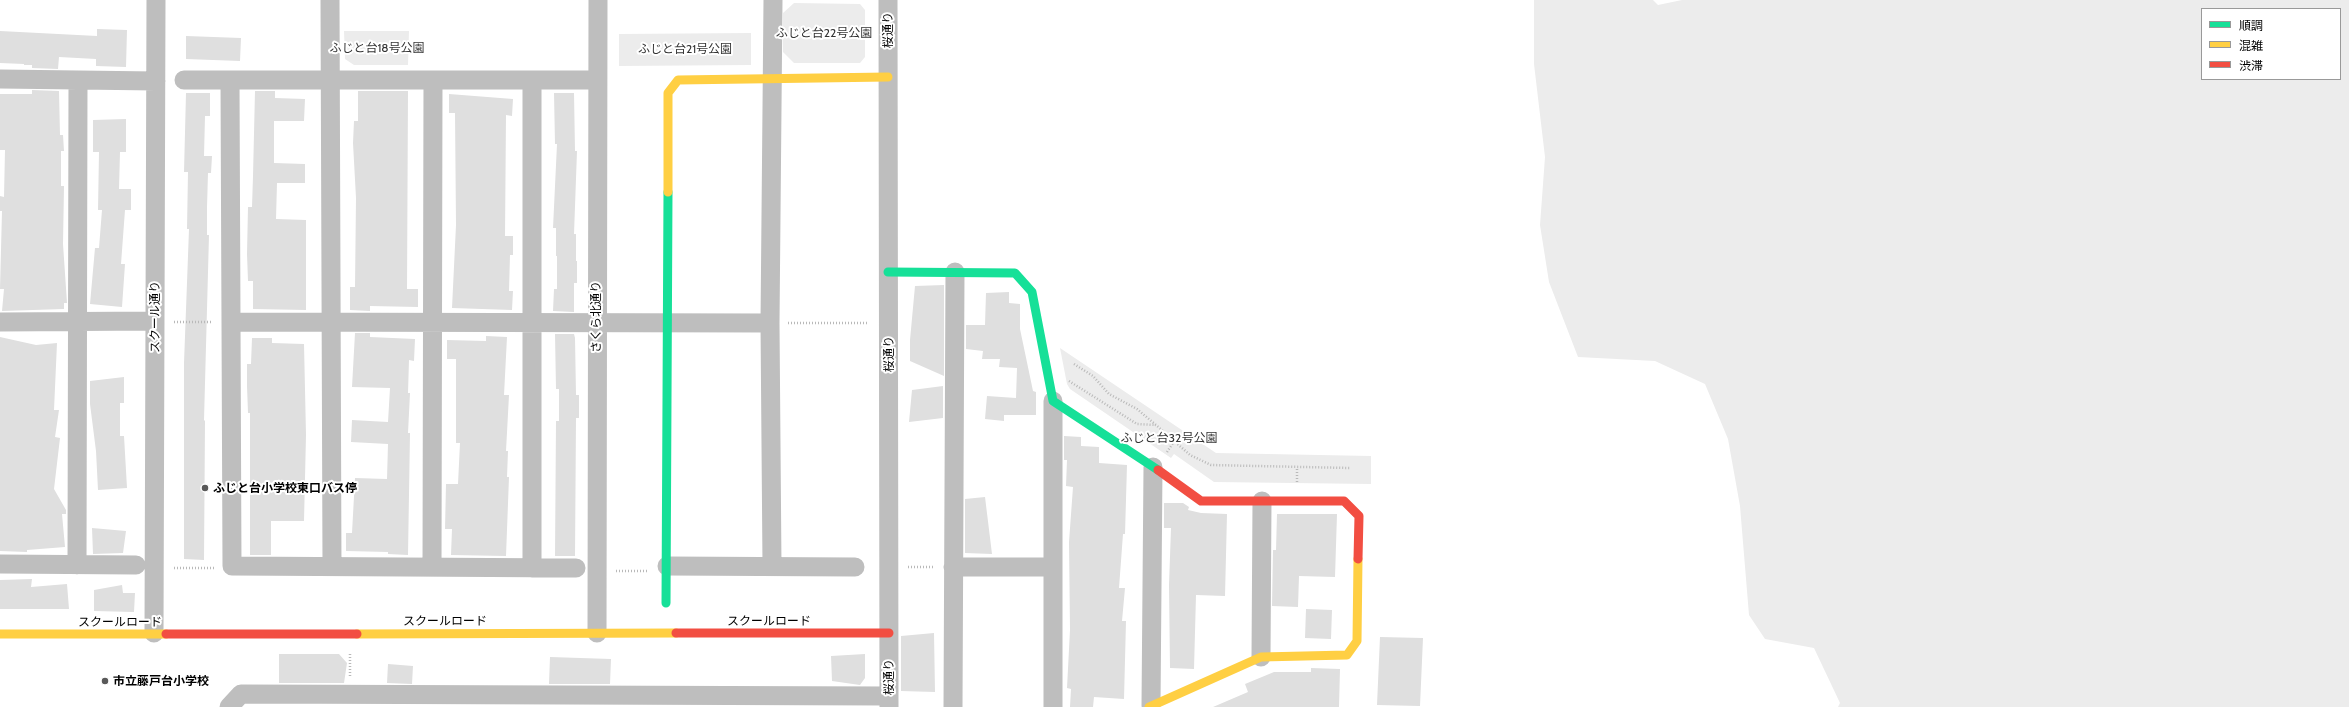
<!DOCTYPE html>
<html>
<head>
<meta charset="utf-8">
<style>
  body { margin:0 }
  #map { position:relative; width:2349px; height:707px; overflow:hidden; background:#fff; font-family:Cabin,"Noto Sans JP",sans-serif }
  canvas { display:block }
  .legend { position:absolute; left:2201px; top:8px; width:140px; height:72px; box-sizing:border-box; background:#fff; border:1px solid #999; margin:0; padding:5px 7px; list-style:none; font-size:12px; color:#000 }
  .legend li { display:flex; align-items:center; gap:8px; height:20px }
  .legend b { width:20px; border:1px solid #999 }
</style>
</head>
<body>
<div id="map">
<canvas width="2349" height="707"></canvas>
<ul class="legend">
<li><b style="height:5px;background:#16e098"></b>順調</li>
<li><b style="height:5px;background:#ffcf43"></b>混雑</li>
<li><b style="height:5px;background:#f24e42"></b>渋滞</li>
</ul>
</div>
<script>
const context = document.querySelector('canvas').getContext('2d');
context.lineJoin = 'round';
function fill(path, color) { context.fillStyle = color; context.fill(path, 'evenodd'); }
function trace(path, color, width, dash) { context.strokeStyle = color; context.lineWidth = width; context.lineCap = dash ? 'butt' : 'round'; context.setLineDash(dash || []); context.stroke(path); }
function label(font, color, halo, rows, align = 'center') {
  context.font = font + ' Cabin,"Noto Sans JP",sans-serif'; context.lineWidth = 4; context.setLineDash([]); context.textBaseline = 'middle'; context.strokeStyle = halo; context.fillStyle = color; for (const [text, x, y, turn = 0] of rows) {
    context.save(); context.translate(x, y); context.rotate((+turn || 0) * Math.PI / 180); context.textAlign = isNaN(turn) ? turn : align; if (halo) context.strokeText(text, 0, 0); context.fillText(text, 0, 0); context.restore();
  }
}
const green = new Path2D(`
  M1534,0H1653L1658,5L1682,0H2349V707H1838L1840,703L1814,648L1765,639L1749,615L1740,506L1728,439L1705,384L1655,361L1578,357L1549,282L1540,225L1545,157L1534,64ZM2202,9H2340V79H2202Z
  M794,3L860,4L865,10V57L860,63H794L783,52V13Z
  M344,31H409L408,65H354L345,59Z
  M751,33V65L619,66V34Z
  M1060,348L1216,453L1371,456V484L1214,482L1174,454L1171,458L1070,389L1067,384Z`);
const building = new Path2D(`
  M97,29L127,30L126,67L96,66V59L59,57L58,69L32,68V65H24V64L0,63V31L97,36Z
  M186,36L241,38L240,61L186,59Z
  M32,90L59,91L60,135H63L64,151H61V186H64L63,244L67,303H64V309L2,311L4,289H0L2,211H0V196L4,197L5,150H0V94H32Z
  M255,91H275V98L305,99L304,121H274V163L305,164V183H277L276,219L306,220V310L253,309V281H248L247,254L248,207H252L253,176Z
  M358,91H408L407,289H418V307L370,306V311L350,310V287H355L356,198L353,143L354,121H358Z
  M186,93H210V116H205L204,156H212L211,173H208L207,207V235H209L204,420L205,421L204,560L184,559V363L189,229H187L188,172H184Z
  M554,93H574L575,151H577L574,234H576V261H577V283H574V312L553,311L554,289H557V256H556V228H553L557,144H555Z
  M449,94L513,99L512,116L506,115L505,236H513V255H510L509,291H513L512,310L452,308L456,225L455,113H449Z
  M126,119V152H120L119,189H131V210H125L121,264H125L122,307L90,304L95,248H99L102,210H98L99,152H93V120Z
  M944,285V376L910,361V340L915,286Z
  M1009,292V303L1020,304V329L1033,391L1036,392V415H1004V421L985,419L987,396L1016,398L1017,368L999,367L1000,359H982L983,351L966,349V325H985L986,293Z
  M355,333H370V337L415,339L414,361L409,360L408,393H410L408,433H410L408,555L388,554V552L346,551V533H352L355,478L387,479L388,444L351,442L352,420L388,422L390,388L352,387Z
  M555,334H574L575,338L576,395H579V418H576L575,556H555L556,421H559V389H556Z
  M486,336L507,337L504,395H509L506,451H508L507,477H509L506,556L451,555L452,529H445L446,484H458L460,443H456V359H447V340L486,341Z
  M0,337L36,345L57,343L54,410H59L55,437L60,438L54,489L66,510V514H62L65,547L27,550V552L0,551Z
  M252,338H272V343L304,344L306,435L304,521H271V555H250V413H248L247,386V364H251Z
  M124,377V403H120V436H124L127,488L98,490L96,451L90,404V381Z
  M943,386V418L909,422L912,390Z
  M1064,436L1081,437V446L1099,447V463L1127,465L1125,534H1123L1119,588H1125L1122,621H1126L1124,699L1094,697L1093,707H1070L1071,689L1067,688L1070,630L1069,542L1073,487L1066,486L1067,460H1064Z
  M985,497L992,554L965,553V499Z
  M1164,503H1183L1189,507L1188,510L1201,513L1227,514L1225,596L1196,595L1194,669L1170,668L1169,585L1171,528H1164Z
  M1277,514H1337L1335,577L1299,576L1298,607L1272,606L1273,550H1276Z
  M92,528L126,531L123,553L93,554Z
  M32,579L31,587L67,584L69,609H0V580Z
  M122,585L123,593H135L134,612L94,611V590Z
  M1306,609L1332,610L1331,639L1305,638Z
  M934,633L935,692L901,691V636Z
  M1380,637L1423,638L1420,706L1377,705Z
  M279,654H339L347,663L344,683H279Z
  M865,654V678L860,685L832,681L831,656Z
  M550,657L611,659L610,684H549Z
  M388,664L413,666L412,684L387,683Z
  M1311,668L1340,669L1339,707H1213L1248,692L1245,684L1274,672H1311Z`);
const path = new Path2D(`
  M860,33H870
  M174,322H213
  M788,323H869
  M1074,364L1093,376L1109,394L1137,409L1156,425L1190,455L1211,465L1350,468
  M1069,381L1137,424L1156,425
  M1167,452L1175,440
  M1297,482V467
  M908,567H935
  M174,568H214
  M616,571H647
  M350,676V653`);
const street = new Path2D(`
  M330,0L332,566
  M888,0L889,707
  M0,79L156,81
  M184,80H597
  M230,80L232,566L576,568
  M532,80V568
  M0,322L155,321
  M231,322L770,323
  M0,564L136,565
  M77,565L78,81
  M667,566L855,567
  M772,566L770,323L773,0
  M432,567L433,80
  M953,567H1052
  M154,633L156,0
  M597,633L598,0
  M1261,657L1262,501
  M1151,705L1153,467
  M229,707L241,694L889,696
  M953,707L955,272
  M1053,707V401`);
const fast = new Path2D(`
  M888,272L1015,273L1032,292L1053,401L1158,470
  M666,603L668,192`);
const slow = new Path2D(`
  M668,192V93L678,80L888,77
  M0,634H166
  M357,634L676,633
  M1149,707L1261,657L1347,655L1357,641L1358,559`);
const jam = new Path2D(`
  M1158,470L1201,501H1344L1359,516L1358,559
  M676,633H889
  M166,634H357`);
const markers = [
  [205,488,4,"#595959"],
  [105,681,4,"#595959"]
];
const streetNames = [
  ["桜通り",888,30,-90],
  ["スクール通り",155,317,-90],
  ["さくら北通り",596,317,-90],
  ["桜通り",889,354,-90],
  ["スクールロード",445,621],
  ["スクールロード",769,621],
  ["スクールロード",120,622],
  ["桜通り",889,677,-90]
];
const parkNames = [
  ["ふじと台22号公園",824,33],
  ["ふじと台18号公園",377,48],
  ["ふじと台21号公園",685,49],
  ["ふじと台32号公園",1169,438]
];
const poiNames = [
  ["ふじと台小学校東口バス停",213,488],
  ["市立藤戸台小学校",113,681]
];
fill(green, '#ececec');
fill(building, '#dfdfdf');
trace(path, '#b9b9b9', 2.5, [1, 2]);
trace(street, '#bebebe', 19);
trace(fast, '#16e098', 9);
trace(slow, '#ffcf43', 9);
trace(jam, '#f24e42', 9);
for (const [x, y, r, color] of markers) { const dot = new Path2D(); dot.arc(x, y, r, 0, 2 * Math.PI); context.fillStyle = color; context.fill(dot); trace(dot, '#fff', 1.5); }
label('12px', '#000', '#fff', streetNames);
label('12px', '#333', '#fff', parkNames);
label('bold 12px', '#000', '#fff', poiNames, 'left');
</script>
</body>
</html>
